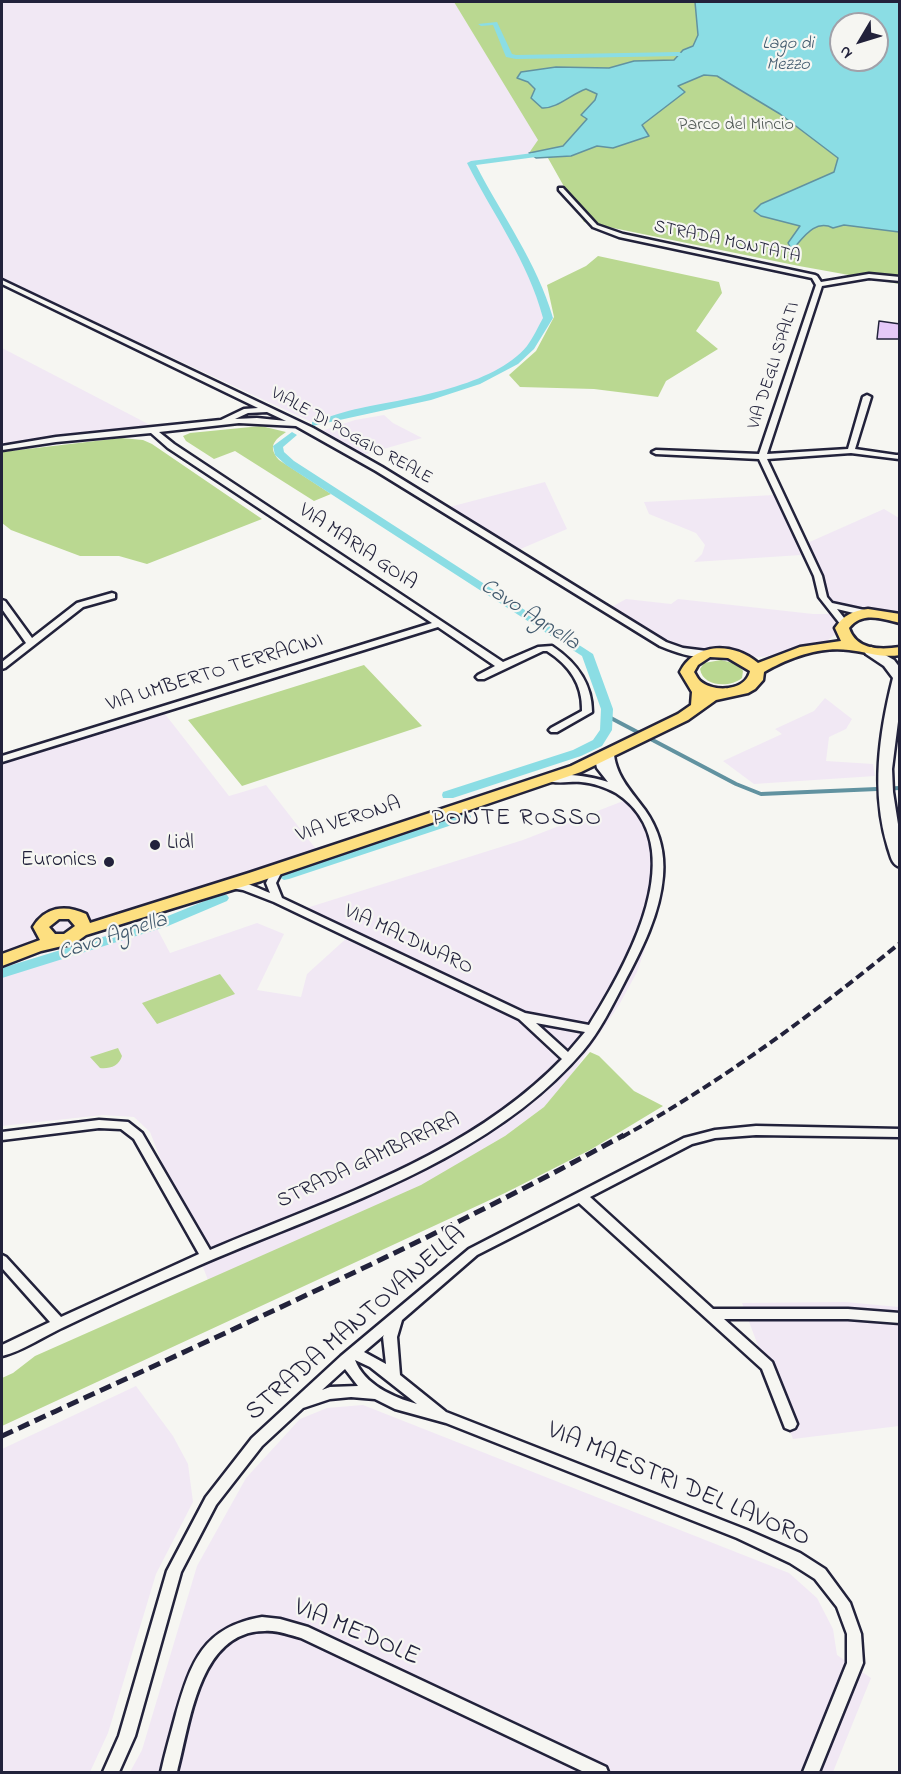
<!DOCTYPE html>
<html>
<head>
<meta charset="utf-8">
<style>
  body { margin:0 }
  #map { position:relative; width:901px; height:1774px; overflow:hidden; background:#f6f6f2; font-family:"Indie Flower",sans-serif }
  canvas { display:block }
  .frame { position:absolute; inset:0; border:3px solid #22223b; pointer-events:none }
  .north { position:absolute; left:829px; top:12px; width:60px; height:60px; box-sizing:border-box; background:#f6f6f2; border:2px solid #a1a1a9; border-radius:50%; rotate:232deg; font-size:16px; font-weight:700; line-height:24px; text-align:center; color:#22223b }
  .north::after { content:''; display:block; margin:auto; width:21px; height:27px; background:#22223b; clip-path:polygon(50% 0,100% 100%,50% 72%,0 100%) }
</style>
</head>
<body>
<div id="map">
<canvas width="901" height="1774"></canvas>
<div class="frame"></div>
<div class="north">N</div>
</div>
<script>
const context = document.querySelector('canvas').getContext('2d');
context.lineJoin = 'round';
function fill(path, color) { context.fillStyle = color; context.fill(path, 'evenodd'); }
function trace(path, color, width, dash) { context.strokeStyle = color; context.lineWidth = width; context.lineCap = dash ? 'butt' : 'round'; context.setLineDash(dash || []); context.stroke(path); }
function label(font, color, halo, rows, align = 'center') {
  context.font = font + ' "Indie Flower",sans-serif'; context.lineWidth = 4.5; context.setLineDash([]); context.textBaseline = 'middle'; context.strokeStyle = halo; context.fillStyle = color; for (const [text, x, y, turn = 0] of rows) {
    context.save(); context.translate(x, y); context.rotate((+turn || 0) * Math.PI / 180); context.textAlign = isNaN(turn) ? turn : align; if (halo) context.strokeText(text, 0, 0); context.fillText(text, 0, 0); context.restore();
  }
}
const built = new Path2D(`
  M2,2H454L539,139L530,153L533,155L478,160L471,163L523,256L545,303L548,318L531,347L498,372L453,391L360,411L316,424L2,279Z
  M2,348L154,427L2,446Z
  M384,415L393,423L422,438L352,458L312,434L355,420Z
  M545,482L567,529L509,554L438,510Z
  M774,495L801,555L694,562L702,554L705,545L696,533L649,514L644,502Z
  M884,509L899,518V612H867L833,604L825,597L805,544Z
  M626,599L671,604L678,599L813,614H834L839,623L837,633L823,644L776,656L755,657L689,650L672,646L608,609Z
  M825,698L852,719L846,729L829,737L826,761L873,764L875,776L754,784L723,761L782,734L775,729L814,711Z
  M165,714L229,796L266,785L319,853L2,958V763Z
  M636,796L658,828L665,860L663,896L637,972L619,1005L566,1083L544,1107L505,1136L421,1186L208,1280L150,1132L134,1117L103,1115L2,1126V970L152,919L170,953L257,923L284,934L257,990L301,997L307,974L349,936L297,911L523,840Z
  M845,1302L899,1307V1426L793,1439L742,1303Z
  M136,1386L173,1436L188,1464L193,1502L156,1574L108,1733L90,1772H2V1449Z
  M363,1405L789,1573L817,1598L833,1629L837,1655L871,1678L833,1772H130L142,1750L197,1566L246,1478L300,1419L327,1408Z`);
const green = new Path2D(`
  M454,2H899V284L799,266L584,222L544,151L529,153L538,140ZM841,24H877V60H841Z
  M598,256L719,282L722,293L696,331L718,349L666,381L658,397L594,389L520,387L509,375L536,351L554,317L547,285L586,266Z
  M261,426L286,432C273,441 268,447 279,460L331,494L314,501L235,451L214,459L186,441L183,436L190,433Z
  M121,438L143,440L152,444L262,519L147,564L119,556H80L11,530L2,523V452Z
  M721,660L737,664L743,671L742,678C730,688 703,687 700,669L704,663Z
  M364,665L422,726L242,786L188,720Z
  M220,974L235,994L157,1024L142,1003Z
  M118,1048L122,1056C119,1066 110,1069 100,1068L90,1057Z
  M590,1052L599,1056L634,1091L663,1106L590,1150L505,1193L2,1426V1378L13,1373L35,1356L421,1185L505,1136L544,1107Z`);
const water = new Path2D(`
  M695,2H899V232L844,225L833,228C815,219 804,237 792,250L788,243L800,226L761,216L754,211L761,204L834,172L838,158L780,114L717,76L704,75L678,86L685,92L642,125L649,136L613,148L597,146L571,156L536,158L529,153L563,146L587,119L581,115L595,100L597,94L586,89C571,94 557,109 542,108L531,98L535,89L528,82L517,78L521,72L556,67L609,68L634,61L674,60L683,50L693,46L698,35ZM841,24H877V60H841Z`);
const stream = new Path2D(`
  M607,716L736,784L761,794L900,788`);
const canal = new Path2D(`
  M497,22L512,54L516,55L679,52L683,54L679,56L516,59L506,57L493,25L481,26L478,24Z
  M533,153L537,155L536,157L476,165C502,216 537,262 553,318L534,349L518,364L480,384L431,400L312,426V422C329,417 345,411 361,408C410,398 494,386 527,346C533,338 538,327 543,318C528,261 493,215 467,163L471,161Z
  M292,432L297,435L283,447L284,452L294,461L593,654L613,709L612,730L602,746L581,756L453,798H443L442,795L443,792L573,750L593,740L600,730L601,709L582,656L286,465L275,455L273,446Z
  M465,812L471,816L470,819L289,879L284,880L277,876L279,873Z
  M222,894L227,895L229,898L227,901L168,926L2,978V968L158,920Z`);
const building = new Path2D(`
  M879,321L900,324V339H877Z`);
const street = new Path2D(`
  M559,188H563L597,225L623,234L815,275L817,276L821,282L869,274L900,277V281L869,278L822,286L767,454L848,449L863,397L867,395L871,397L855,449L896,455H899V459L851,453L767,459L822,576L827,597L832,603L869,611V615L866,616L837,609L848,623L844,626L841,625L819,597L814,576L759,459L656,454L652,452L656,450L759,454L816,285L812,278L619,237L593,227L559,190Z
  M2,280L313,428L382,467L666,642L683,648L707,651L712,654C700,662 672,651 660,646L376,471L296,426L239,423L159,432L174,444L503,662L538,647L552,646C576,662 592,683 592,712L557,732H551L549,730L551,728L582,711C583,684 569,665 547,651H543L484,679H478L476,677L478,675L495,666L438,627L2,762V756L432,623L168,448L151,433L56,442L2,450V446L56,437L221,420L244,409L258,408L2,284ZM267,412L286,421L257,418L235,419L248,413Z
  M112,593L115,594V598L83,607L5,668L2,669V662L26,643L2,609V600L5,601L32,638L77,603Z
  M609,752L614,755C617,778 632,792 645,810C659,830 665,852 663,876C660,914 642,949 624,983C612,1006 600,1031 583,1051C486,1165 324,1210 191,1269C149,1287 106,1307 64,1327C44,1336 23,1351 2,1356V1345L50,1322L2,1268V1255L6,1257L61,1317L199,1254L134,1139L121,1129L99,1128L2,1140V1132L99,1120L128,1122L142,1133L210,1250C332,1198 467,1157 562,1059L519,1019L274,902L243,890L225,887L224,885C236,876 257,888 270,893L266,883L274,867H282L283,869L276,883L282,898L525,1013L589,1025C626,966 696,845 616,793C605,787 593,783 581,782C570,781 553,785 545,779C558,770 593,777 608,782L597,768L595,759L600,756L605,759L604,755ZM536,1023L585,1032L568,1052Z
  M756,1126L900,1129V1137L756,1135L715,1138L692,1144L590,1197L713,1309H848L900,1313V1323L848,1319H724L772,1362L797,1424L795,1428L790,1430L785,1428L762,1369L579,1203L477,1255L402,1320L397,1337L400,1375L446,1412L747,1530L800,1553L825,1569L850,1603L861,1634L863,1663L819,1772H803L847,1663V1634L837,1607L815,1579L790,1563L737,1538L446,1423L395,1409L375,1399L351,1397L330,1399L303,1408L262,1446L216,1505L181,1572L135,1736L119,1772H103L119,1736L167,1571L206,1497L252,1438L341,1356L469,1249L684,1138L715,1130ZM384,1335L383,1337L386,1364L364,1352ZM355,1360L370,1367L417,1404C392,1397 364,1384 355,1360ZM345,1369L358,1386L330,1387L322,1390Z
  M262,1617L280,1619L308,1627L606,1767L608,1772H584L301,1638C289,1635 277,1630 265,1631C198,1631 190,1725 177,1772H161C165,1753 171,1733 176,1714C191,1662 203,1627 262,1617Z`);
const secondary = new Path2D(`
  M871,647L894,660L900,668V706L892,769L893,792L900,837V867C891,864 891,856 888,848C871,792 879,734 893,678L884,666L866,654L864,651Z`);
const primary = new Path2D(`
  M868,609L900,614V623C883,619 862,611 849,628C856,650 880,650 900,647V655C881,658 867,652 849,650C820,646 788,658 764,672L763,680L755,689L748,693L716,700L688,720L581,772L261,881L86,935L75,943L41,951L2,966V954L40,940L33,927C45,907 65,904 86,914L90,923L249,873L571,766L678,714L691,705L692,692L680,672C695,642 734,642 758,663L800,647L841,641L835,628C844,615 852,611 868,609ZM710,657L728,658L750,671C746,691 714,693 700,681C697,678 696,675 694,672L698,665ZM59,919H69L75,926L64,934H55L49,927Z`);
const railFar1 = new Path2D(`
  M622,1137C721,1082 812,1015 900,943`);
const rail = new Path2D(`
  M2,1436C211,1339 422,1246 624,1135`);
const markers = [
  [155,845,6,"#22223b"],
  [109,862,6,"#22223b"]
];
const farWaternames = [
  ["Lago di",788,45],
  ["Mezzo",788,66]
];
const farParknames = [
  ["Parco del Mincio",736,126]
];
const farStreetnames = [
  ["STRADA MONTATA",727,243,12],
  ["VIA DEGLI SPALTI",775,366,-72],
  ["VIALE DI POGGIO REALE",351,437,29]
];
const streetNames = [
  ["VIA MARIA GOIA",357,548,34],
  ["VIA UMBERTO TERRACINI",215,674,-17],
  ["VIA VERONA",349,821,-18],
  ["VIA MALDINARO",408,941,25],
  ["STRADA GAMBARARA",369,1162,-25]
];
const poiNames = [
  ["Lidl",167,845],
  ["Euronics",97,862,"right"]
];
const waterNames = [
  ["Cavo Agnella",529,616,33],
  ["Cavo Agnella",113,938,-18]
];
const quarterNames = [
  ["PONTE ROSSO",517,820]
];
const nearStreetnames = [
  ["STRADA MANTOVANELLA",357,1325,-41],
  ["VIA MAESTRI DEL LAVORO",678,1486,23],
  ["VIA MEDOLE",356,1634,23]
];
fill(built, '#f1e8f4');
fill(green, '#bad891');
fill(water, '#8bdde4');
trace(water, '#6192a0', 1.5);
trace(stream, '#6192a0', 4);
fill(canal, '#8bdde4');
fill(building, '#e5c9f8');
trace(building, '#22223b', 1.5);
trace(street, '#22223b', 5);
trace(secondary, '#22223b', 5);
trace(primary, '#22223b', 5);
fill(street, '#f6f6f2');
fill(secondary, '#f6f6f2');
fill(primary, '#fddf80');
trace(railFar1, '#22223b', 4, [9, 4.5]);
trace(rail, '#22223b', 5, [12, 6]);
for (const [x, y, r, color] of markers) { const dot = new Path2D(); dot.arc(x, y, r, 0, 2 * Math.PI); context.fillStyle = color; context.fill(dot); trace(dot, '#f6f6f2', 2); }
label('italic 18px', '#425a6e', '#f6f6f2', farWaternames);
label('18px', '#505955', '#f6f6f2', farParknames);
label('18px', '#22223b', '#f6f6f2', farStreetnames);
label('21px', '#22223b', '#f6f6f2', streetNames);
label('21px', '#22223b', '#f6f6f2', poiNames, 'left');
label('italic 22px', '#425a6e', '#f6f6f2', waterNames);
context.letterSpacing = '1.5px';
label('24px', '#22223b', '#f6f6f2', quarterNames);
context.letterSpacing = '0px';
label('26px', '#22223b', '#f6f6f2', nearStreetnames);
</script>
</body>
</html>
